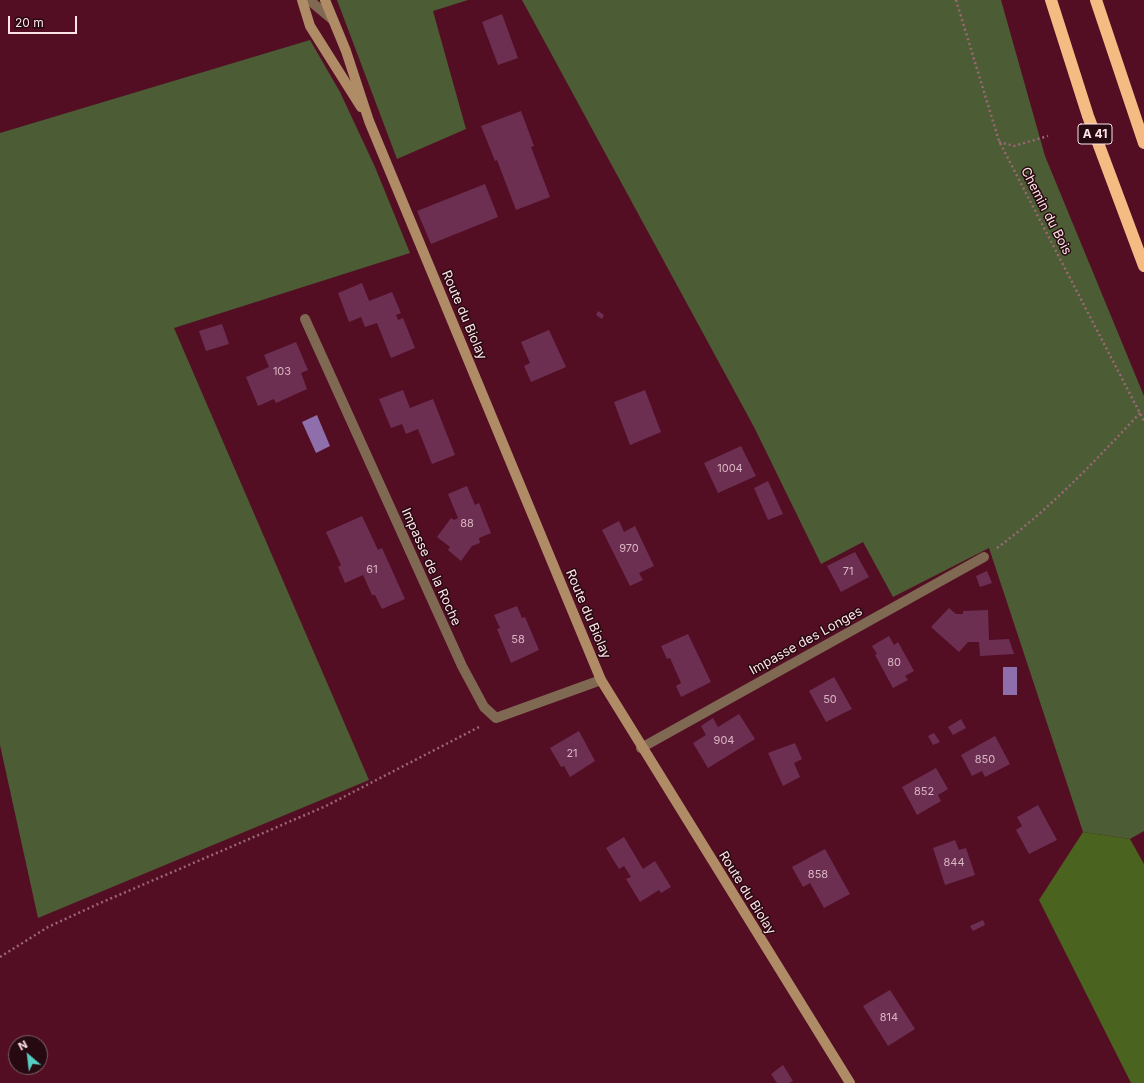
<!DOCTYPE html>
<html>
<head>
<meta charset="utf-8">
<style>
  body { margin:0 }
  #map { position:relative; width:1144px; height:1083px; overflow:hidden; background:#530e24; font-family:Inter,sans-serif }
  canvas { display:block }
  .north { position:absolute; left:8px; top:1035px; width:40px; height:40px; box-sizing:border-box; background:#270a11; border:1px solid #7d6167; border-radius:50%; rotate:332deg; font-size:11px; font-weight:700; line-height:16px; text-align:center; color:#fee3e7 }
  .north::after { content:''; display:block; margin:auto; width:14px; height:18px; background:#56cec3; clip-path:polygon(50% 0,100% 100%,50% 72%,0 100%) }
  .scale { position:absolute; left:8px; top:16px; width:69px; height:18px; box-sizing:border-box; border:2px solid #fee3e7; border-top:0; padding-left:5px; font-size:12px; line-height:14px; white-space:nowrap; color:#fee3e7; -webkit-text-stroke:3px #270a11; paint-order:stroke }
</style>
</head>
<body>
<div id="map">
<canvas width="1144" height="1083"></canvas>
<div class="north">N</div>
<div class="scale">20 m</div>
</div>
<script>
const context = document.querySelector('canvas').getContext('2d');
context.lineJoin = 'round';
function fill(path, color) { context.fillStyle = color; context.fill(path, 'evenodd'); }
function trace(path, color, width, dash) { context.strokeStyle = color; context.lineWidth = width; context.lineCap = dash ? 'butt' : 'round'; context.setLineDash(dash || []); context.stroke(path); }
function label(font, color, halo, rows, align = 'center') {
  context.font = font + ' Inter,sans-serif'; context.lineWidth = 3; context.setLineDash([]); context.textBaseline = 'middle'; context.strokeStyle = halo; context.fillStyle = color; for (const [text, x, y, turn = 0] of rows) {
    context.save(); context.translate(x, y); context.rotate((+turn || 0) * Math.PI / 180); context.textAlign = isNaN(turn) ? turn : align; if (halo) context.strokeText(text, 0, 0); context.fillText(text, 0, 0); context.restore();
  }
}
const green = new Path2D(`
  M337,0H468L433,11L466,129L397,159Z
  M522,0H1001L1045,156L1144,396V831L1130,839L1083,832L989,548L893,597L863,542L821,564L754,427Z
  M310,40L340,92L375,167L410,253L174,328L369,780L38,918L0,745V133Z`);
const forest = new Path2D(`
  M1083,832L1130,839L1144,864V1083H1131L1039,900Z`);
const water = new Path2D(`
  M317,415L330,446L316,453L302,422Z
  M1003,667H1017V695H1003Z`);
const building = new Path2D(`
  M502,14L518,58L498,65L482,22Z
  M521,111L534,146L531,147L550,197L516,210L497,160L495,161L481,126Z
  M485,184L498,217L431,244L417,211Z
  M362,283L369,301L392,292L401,313L396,315L398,320L403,318L415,348L391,358L377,323L365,327L361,317L349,322L338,293Z
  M598,311L604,315L602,319L596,315Z
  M222,324L229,344L206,351L199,331Z
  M549,330L566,367L531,382L524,366L530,363L521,342Z
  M296,342L308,370L301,373L307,389L276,403L274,399L258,406L246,377L269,367L264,355Z
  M403,390L410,408L433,399L455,455L432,464L418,429L406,434L402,424L391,428L379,399Z
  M645,390L661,432L630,445L614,402Z
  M741,446L756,476L718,493L704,463Z
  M768,481L783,514L768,520L754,488Z
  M467,486L475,505L479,503L491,533L479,538L480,543L472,546L461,561L448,550L450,547L437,537L451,518L454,520L458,518L448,494Z
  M362,516L378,550L382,548L405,599L382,609L375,595H372L363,575L345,583L338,567L341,565L326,532Z
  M619,521L624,532L635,526L654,566L639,573L643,580L630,586L602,530Z
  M855,552L869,577L841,592L827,566Z
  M987,571L992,583L980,587L976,576Z
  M517,606L522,618L525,617L539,650L511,663L497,629L500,628L494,615Z
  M949,608L956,614H963V611L988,610L989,640L1009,639L1014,654L980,656L979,642H968L959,652L931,627Z
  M688,634L711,682L681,697L676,686L681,683L670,658L667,659L661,646Z
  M889,636L894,645L898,642L914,671L905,676L908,680L893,688L875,655L877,654L872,646Z
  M834,677L852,709L826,722L809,691Z
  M739,714L755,739L708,768L693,743L706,735L701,726L713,718L718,727Z
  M961,719L966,728L953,735L948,727Z
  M579,731L595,761L570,777L564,766L561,767L550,748Z
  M934,733L940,742L933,745L928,736Z
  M995,736L1010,764L985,777L982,771L972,776L961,755Z
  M795,743L802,759L794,763L800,777L783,786L768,753Z
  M936,768L948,789L938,795L941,801L917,815L902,787Z
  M1038,805L1057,840L1029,854L1016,830L1022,826L1017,817Z
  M624,837L643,869L655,861L671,887L661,893L659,890L640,902L626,879L631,877L624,866L619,869L606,848Z
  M955,840L959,850L966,848L975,875L945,885L933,848Z
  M825,849L850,894L824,908L810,883L803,887L792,867Z
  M983,920L985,925L973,931L970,926Z
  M890,990L915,1029L888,1046L863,1006Z
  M783,1065L793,1081L789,1083H777L771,1074Z`);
const path = new Path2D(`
  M956,0L999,141L1144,421
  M999,142L1014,146L1048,136
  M997,548C1052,507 1093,463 1140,413
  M0,957L48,927L98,904L326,806L481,726`);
const lane = new Path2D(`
  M305,319L462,666L484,707L496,718L601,680`);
const street = new Path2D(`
  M309,0L333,20
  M641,748L984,557`);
const secondary = new Path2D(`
  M302,0L310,26L361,107
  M325,0L346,51L369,121L601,680L850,1083`);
const highway = new Path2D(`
  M1051,0L1088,116L1144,266
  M1096,0L1144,143`);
const numberNames = [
  ["103",282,372],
  ["1004",730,469],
  ["88",467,524],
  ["970",629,549],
  ["61",372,570],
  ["71",848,572],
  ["58",518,640],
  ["80",894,663],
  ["50",830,700],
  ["904",724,741],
  ["21",572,754],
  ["850",985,760],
  ["852",924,792],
  ["844",954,863],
  ["858",818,875],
  ["814",889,1018]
];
const shields = [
  [1095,134,34]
];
const shieldNames = [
  ["A 41",1095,134]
];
const streetNames = [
  ["Chemin du Bois",1046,211,63],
  ["Route du Biolay",464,315,67],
  ["Impasse de la Roche",431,567,66],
  ["Route du Biolay",588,614,67],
  ["Impasse des Longes",806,641,-29],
  ["Route du Biolay",747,893,58]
];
fill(green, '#4c5c34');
fill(forest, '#4a631f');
fill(water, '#8e6fac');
fill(building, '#6c2f52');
trace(path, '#9b6776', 2.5, [2, 3]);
trace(lane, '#806953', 10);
trace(street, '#806953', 10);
trace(secondary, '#af8b66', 10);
trace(highway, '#f4bc82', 12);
label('11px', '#dab6c2', null, numberNames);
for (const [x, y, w] of shields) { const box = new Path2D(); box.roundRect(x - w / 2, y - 10, w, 20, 3); context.fillStyle = '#270a11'; context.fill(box); trace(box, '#fee3e7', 1); }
label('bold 12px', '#fee3e7', null, shieldNames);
label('13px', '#fee3e7', '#270a11', streetNames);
</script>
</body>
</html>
